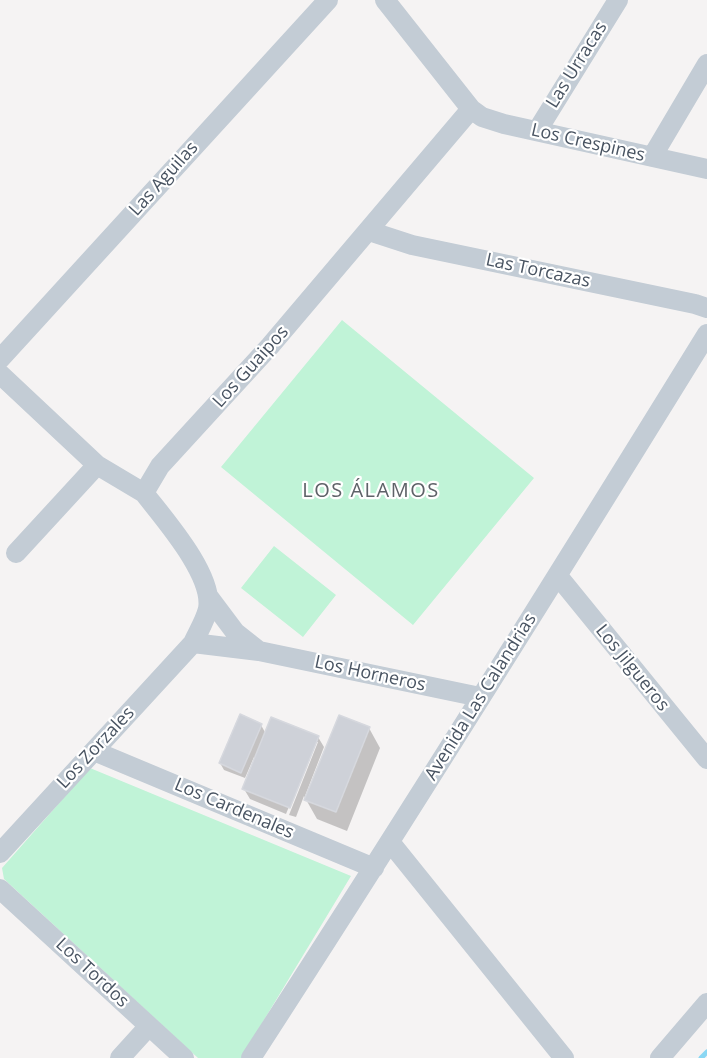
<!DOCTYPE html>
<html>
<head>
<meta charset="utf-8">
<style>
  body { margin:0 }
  canvas { display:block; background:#f5f3f3 }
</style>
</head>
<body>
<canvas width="707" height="1058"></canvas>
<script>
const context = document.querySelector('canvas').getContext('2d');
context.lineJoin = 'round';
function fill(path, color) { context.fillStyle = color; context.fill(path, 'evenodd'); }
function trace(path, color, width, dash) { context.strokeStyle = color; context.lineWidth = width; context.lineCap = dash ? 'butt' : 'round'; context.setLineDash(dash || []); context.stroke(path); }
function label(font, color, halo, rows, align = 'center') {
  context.font = font + ' "Open Sans",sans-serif'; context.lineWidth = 4.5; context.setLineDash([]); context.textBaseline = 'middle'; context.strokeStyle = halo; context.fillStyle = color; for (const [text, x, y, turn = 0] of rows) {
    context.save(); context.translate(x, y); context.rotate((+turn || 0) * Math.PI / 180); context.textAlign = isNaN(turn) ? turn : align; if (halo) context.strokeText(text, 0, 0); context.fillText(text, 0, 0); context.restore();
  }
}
const green = new Path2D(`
  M342,320L534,478L413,625L221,467Z
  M274,546L336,595L303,637L241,588Z
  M90,768L351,876L241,1058H198L4,879L2,868Z`);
const shadow = new Path2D(`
  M261,725L266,734L318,737L324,747L305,796L307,797L369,728L380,748L347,831L317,819L304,796L296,817L289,815L318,742H315L286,814L250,799L244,789L256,758L254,757L245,778L224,770L220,763Z`);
const stream = new Path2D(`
  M701,1058L707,1052`);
const building = new Path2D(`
  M240,714L262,724L241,773L219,763Z
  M339,715L370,727L336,812L304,800Z
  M271,717L319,736L290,808L242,789Z`);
const street = new Path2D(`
  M385,0L471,109L482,117L504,124L707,169
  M537,131L618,0
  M652,157L707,64
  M369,231L412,245L695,304L707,308
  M0,359L328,0
  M0,374L97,465L144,493
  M16,553L97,465
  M558,576L707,759
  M208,596L235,632L259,651
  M193,643L259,651L480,697
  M94,751L374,868
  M390,842L564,1058
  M0,853L193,643C198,632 205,621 208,609C214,575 164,519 144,493L160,466L270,346L471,109
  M0,889L184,1058
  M120,1058L149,1026
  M251,1058C406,819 557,577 707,334
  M660,1058L707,1003`);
const streetNames = [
  ["Las Urracas",577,65,-58],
  ["Los Crespines",588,143,13],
  ["Las Aguilas",164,179,-48],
  ["Las Torcazas",538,271,12],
  ["Los Guaipos",251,367,-48],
  ["Los Jilgueros",632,668,51],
  ["Los Horneros",370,674,12],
  ["Avenida Las Calandrias",481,697,-58],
  ["Los Zorzales",96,748,-47],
  ["Los Cardenales",234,809,23],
  ["Los Tordos",92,973,43]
];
const neighbourhoodNames = [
  ["LOS ÁLAMOS",371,491]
];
fill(green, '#c0f3d7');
fill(shadow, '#0003');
trace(stream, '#8ad7f3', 5);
fill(building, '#ced1d8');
trace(building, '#d6d8de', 1.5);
trace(street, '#c3ccd5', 20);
label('18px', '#495462', '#fff', streetNames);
context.letterSpacing = '1.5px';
label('20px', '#5e6268', '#fff', neighbourhoodNames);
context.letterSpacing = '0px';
</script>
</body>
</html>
